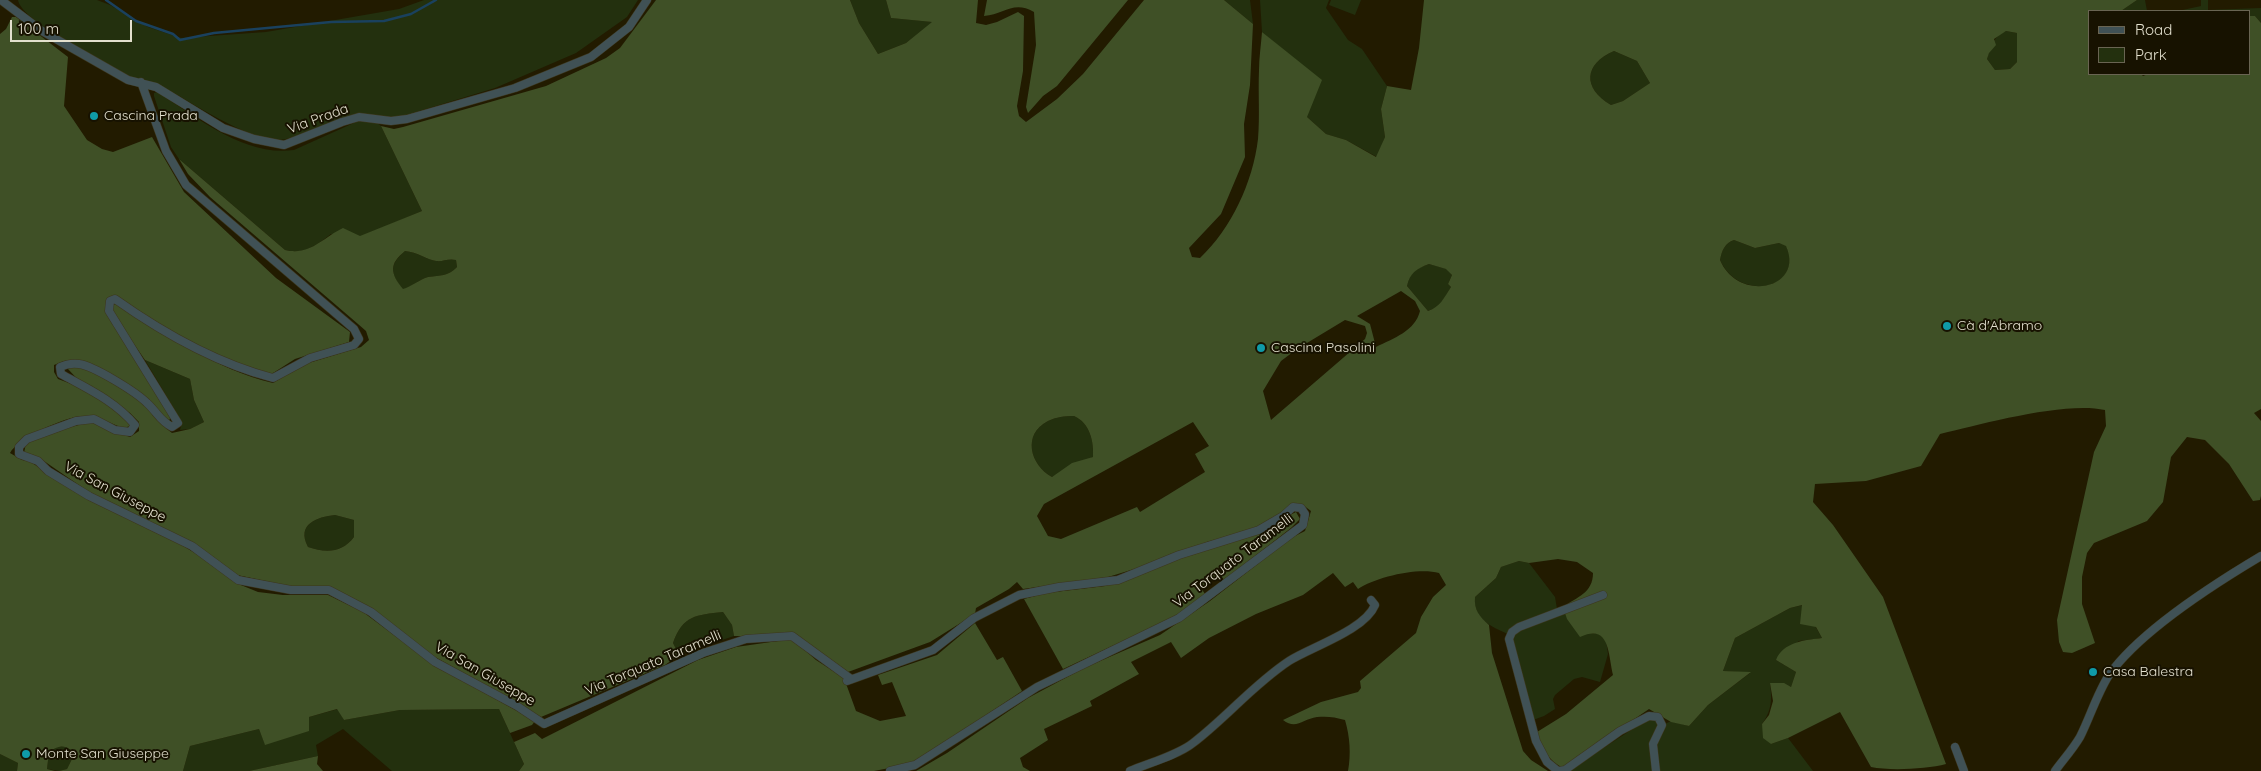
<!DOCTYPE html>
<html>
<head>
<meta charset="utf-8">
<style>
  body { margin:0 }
  #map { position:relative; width:2261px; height:771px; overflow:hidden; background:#221b00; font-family:Quicksand,sans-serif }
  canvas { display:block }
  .legend { position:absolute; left:2088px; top:10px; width:162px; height:65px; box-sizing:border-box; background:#171200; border:1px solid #696452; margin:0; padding:6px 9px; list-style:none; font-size:15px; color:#e3e0ce }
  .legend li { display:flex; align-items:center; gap:10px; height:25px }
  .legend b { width:25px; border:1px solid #696452 }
  .scale { position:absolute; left:10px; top:20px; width:122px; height:22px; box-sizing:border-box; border:2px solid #e3e0ce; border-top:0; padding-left:6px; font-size:15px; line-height:18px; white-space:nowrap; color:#e3e0ce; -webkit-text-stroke:4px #171200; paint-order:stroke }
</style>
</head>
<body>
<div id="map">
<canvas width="2261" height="771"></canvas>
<ul class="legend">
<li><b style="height:6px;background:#405155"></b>Road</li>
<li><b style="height:14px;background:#23300e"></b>Park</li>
</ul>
<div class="scale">100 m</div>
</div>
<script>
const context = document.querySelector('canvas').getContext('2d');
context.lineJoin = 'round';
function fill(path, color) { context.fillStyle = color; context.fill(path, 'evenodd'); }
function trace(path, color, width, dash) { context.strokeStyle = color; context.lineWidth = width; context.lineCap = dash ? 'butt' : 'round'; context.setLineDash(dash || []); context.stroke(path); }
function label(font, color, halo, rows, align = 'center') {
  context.font = font + ' Quicksand,sans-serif'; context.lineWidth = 4; context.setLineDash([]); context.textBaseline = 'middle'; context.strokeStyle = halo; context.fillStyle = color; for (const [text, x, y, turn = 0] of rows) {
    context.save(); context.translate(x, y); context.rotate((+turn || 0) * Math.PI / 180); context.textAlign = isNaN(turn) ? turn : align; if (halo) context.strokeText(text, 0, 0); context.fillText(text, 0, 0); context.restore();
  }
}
const green = new Path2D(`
  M18,0H97L110,5L148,27L181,38L266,32L399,9L424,0H638L627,17L576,53L495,88L403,116C383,120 362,115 343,118C324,122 296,140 278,140C249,141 188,100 161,86C151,80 139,80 129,76C108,67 21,21 18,0Z
  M850,0H886L891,18L933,22L906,43L878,54L859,23Z
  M1224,0H1250L1253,24Z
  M1260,0H1329L1326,8L1348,40L1362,49L1387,86L1381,109L1385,137L1377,157L1346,140L1326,134L1307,117L1283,50L1262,32Z
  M1331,0H1361L1355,15L1329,5Z
  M2137,0H2145L2147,11H2121Z
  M2201,0H2208V10L2261,8V23L2255,16H2250V11H2178L2201,6Z
  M2006,31L2017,33V62L2010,69L1995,70L1987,59C1990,48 1994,35 2006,31Z
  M1614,51L1637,61L1650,83L1623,101L1611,105C1582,88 1584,64 1614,51Z
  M157,92C197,117 244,157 294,150L356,122C367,120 373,119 381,126L422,211L360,237L331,234C317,245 304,255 285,250L179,159L171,147L154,96V93Z
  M1734,240L1755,248L1779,243L1786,245C1806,288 1740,304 1720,260C1722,250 1725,243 1734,240Z
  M405,251C417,252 428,260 436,261C443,262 448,258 456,260L457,267C447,277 441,275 428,277C420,279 411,287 403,290C390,273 389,265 405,251Z
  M1429,264L1447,269L1452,275L1448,284L1451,287C1445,298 1440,307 1428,311L1407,286C1410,272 1415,269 1429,264Z
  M145,360L190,379L194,400L204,422L190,429L180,430L182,422Z
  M1074,416C1090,423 1094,442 1093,457L1052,477C1030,465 1022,434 1048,421C1056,417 1065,416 1074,416Z
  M335,515L354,520V537C342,553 326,553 308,547C296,524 317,517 335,515Z
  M1519,561L1529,563L1555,597L1557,609L1514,626L1508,634C1490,626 1473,619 1475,597L1496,578L1501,567Z
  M1803,605L1822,638L1799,641L1776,660L1796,672L1791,687L1770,683C1772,700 1772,710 1762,724L1771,744L1788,738L1813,771H1658C1657,759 1654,727 1669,722C1675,721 1684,725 1689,726L1708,705L1750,673L1723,671L1735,638L1790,608Z
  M723,612L732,625L734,636L716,642L715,638L705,645L679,655L673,643C683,615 696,615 723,612Z
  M1565,612L1589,633L1600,634L1606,640L1608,654L1600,682L1582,677L1574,679L1555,695L1553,699L1555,709L1544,716L1533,720L1512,639L1516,632Z
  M338,709L344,720L400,710L499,709L524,764L519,771H392L343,729L316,745L318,756L249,771H183L190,746L259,729L265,744L309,717Z
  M1648,719L1654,720L1659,723L1651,745L1653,771H1568Z
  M66,746L72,751V759L67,769L59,771L47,769L49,752L57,747Z
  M0,754L18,763L17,771H0Z`);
const forest = new Path2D(`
  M656,0H850L859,23L878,54L906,43L932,22L891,18L886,0H978L976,23L986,25L997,22L1018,12L1024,16L1023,71L1017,106L1019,116L1026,122L1057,99L1083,74L1144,0H1224L1253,24L1250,85L1244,124L1245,157L1221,214L1189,248L1192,257L1200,258C1231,229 1253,182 1258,139C1260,116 1258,93 1259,70C1259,58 1261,45 1262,32L1322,80L1307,117L1326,134L1346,140L1376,157L1385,137L1381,109L1387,86L1411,90L1419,48L1424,0H2137L2121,11H2090V74H2141L2143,76L2148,74H2250V16H2255L2261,23V409L2254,413L2261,421V496L2260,500L2253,501L2229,464L2205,440L2187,437L2171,457L2163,502L2147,521L2094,543L2087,553L2082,577V604L2095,643L2072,653L2063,652L2059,642L2057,620L2094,452L2106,426L2105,410C2065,401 1982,424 1940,434L1921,466L1866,481L1815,484L1813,502L1833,525L1883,597L1946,764C1927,769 1890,771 1871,767L1840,712L1788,738L1771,744L1763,738L1762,724L1769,715L1773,701L1770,683H1784L1791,687L1796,672L1776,660C1783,642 1805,640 1822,638L1816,627L1800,624L1802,605L1790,608L1735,638L1723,671L1751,672L1708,705L1689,726L1671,722L1649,709L1563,768C1549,761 1541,748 1537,732L1566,714L1613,675C1608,654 1610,623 1580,637L1567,619L1563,607C1577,597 1593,593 1593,573L1577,562L1558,559L1529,563L1519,561L1501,567L1496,578L1475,597C1474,610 1479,616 1489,625L1492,653L1523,751L1531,760L1548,771H1348C1351,754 1350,737 1345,720C1335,717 1327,716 1317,717C1303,719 1296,730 1283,720L1321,702L1358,692L1361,688L1360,681L1416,633L1421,617L1433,597L1446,585L1439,573C1418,567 1376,577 1358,589L1353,582L1345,587L1333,573L1303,595L1256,614L1209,638L1181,658L1171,642L1131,662L1139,674L1090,701L1092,706L1044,729L1048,740L1020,758L1023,767L1030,771H916L947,753L1028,698L1084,668L1160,635L1210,601L1291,538L1305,531L1311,511L1303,505L1281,513L1252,530L1207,542L1154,563L1108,577L1023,589L1017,582L1009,589L976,608L975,614L930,642L848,672L821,657L795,637L734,636L732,625L723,612C696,615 683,615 673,643L679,655L665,665L541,717L435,657L330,588L289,586L237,575L193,544L89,492L41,459L24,453L26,443L71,427L90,422L130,437L139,431V422L130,413L107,397L81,383L68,369C82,359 129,393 141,402C152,412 160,424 172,433L190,429L204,422L194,400L190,379L145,360L111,311V306L117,303C166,333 216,370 273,383L302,365L361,347L369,340L366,331L358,324L210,197L188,174L179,159L285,250C310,256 322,238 343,228L360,236L422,211L381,126L394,129L403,127L546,86L606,58L620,48ZM2006,31L2017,33V62L2010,69L1995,70L1987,59L1989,53L1996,45L1994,39ZM1614,51L1637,61L1650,83L1623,101L1611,105C1582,88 1584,64 1614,51ZM1734,240L1755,248L1779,243L1786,246C1805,288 1739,304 1720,260C1722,250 1725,243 1734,240ZM405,251C417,252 428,260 436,261C443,262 448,258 456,260L457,267C447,277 441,275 428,277C420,279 411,287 403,289C390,273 389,264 405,251ZM1429,264L1446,269L1452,275L1448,284L1451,287C1444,298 1440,307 1428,311L1407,286C1410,273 1416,269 1429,264ZM1401,291L1415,301L1420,311C1415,331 1394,338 1376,347L1370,324L1357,316ZM1345,320L1365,326L1367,333L1365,339L1271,420L1263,391L1281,361L1297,349ZM1074,416C1090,423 1094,442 1093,457L1072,463L1052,477C1030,465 1022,434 1048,421C1056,417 1065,416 1074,416ZM1193,422L1209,446L1195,454L1205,472L1140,512L1137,507L1061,539L1048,536L1037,516L1044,504ZM335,515L354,520V537C342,553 326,553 308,547C296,524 317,517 335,515Z
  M987,0H1128L1057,86L1043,96L1028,113L1026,107L1036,45L1034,12C1013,0 1004,15 984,16Z
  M12,17H16L68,57L64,106L87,140L102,149L113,152L152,137L184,192L276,278L350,332L349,342L295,359L270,375L234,363L182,340L127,303L107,301L108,316L171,416L169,421L163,419L147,399L74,360L64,361L54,365V372L58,379L85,389L106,401L130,421V426L124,428C110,424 98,415 82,416C65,417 18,438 10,453L22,460L29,461L86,498L167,536L198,555L236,583L258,592L283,595H328L363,612L433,664L535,721L532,725L510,733L499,709L400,710L344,720L337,709L309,717V731L265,745L259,729L190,746L183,771H59L67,769L72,759V751C63,744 58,746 49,752L47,769L55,771H17L18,763L0,754V34L6,29Z
  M1296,512L1300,519L1291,528L1224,580L1220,574L1201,588L1205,594L1177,616L1063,669L1024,599L1046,593L1105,586L1132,578L1180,558L1267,531L1273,534L1291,522L1290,515Z
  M975,623L997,660L1003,657L1022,691L915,763L874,771H519L524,764L514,742L535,733L542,739L698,660L736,647L792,639L816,660L844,678L856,711L880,721L906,716L892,682L882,685L878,675L937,655Z
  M318,756L317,764L323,771H249Z`);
const stream = new Path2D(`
  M106,0L136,21L173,34L180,40L214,33L331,22L384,21L411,14L436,0`);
const minor = new Path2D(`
  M1,0L42,31L128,80L156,87L223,128L254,139L284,145L342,122L359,117L391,121L407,119L515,88L591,57L629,27L647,0
  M141,82L166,151L186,185L354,329L359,339L354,345L310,358L273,378C215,363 163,333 115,299L110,301L109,311L178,423L172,427C160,421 157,412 147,403C136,392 94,366 79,364C72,363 66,364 60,367L61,374C88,389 115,401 135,425L130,432L115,430L94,419L76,421L27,439L19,447V454L38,461L48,471L89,496L192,546L238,580L291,590H329L371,612L435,662L517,706L544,724L703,653L746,639L792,636L851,679
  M847,681L933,650L974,618L1019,595L1059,587L1118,580L1179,555L1259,530L1283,516L1293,507L1301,508L1305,514L1303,525L1179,618L1037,687L915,765L890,771
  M1955,747L1964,771
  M1130,771C1149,763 1178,755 1193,743C1227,717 1254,684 1289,661C1311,647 1365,630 1375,605L1371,600
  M1558,771L1547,762L1536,741L1509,639L1512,632L1519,627L1603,595
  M1559,771L1565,770L1620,731L1649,716L1658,717L1662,725L1653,744L1656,771
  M2055,771C2063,760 2073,749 2080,737C2090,717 2097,694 2109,675C2140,631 2214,584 2261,556`);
const markers = [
  [94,116,5,"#0f9aa8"],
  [1947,326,5,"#0f9aa8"],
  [1261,348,5,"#0f9aa8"],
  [2093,672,5,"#0f9aa8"],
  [26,754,5,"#0f9aa8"]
];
const poiNames = [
  ["Cascina Prada",104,116],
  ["Cà d'Abramo",1957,326],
  ["Cascina Pasolini",1271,348],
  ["Casa Balestra",2103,672],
  ["Monte San Giuseppe",36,754]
];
const streetNames = [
  ["Via Prada",318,119,-20],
  ["Via San Giuseppe",115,492,28],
  ["Via Torquato Taramelli",1233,561,-37],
  ["Via Torquato Taramelli",653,663,-23],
  ["Via San Giuseppe",485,674,30]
];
fill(green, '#23300e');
fill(forest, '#3f5026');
trace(stream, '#1a415e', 2.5);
trace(minor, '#3d371d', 9);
trace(minor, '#405155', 8);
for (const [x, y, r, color] of markers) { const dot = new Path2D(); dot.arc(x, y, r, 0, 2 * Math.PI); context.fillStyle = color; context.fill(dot); trace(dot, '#171200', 2); }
label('14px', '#e3e0ce', '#171200', poiNames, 'left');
label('14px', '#e3e0ce', '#171200', streetNames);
</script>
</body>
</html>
